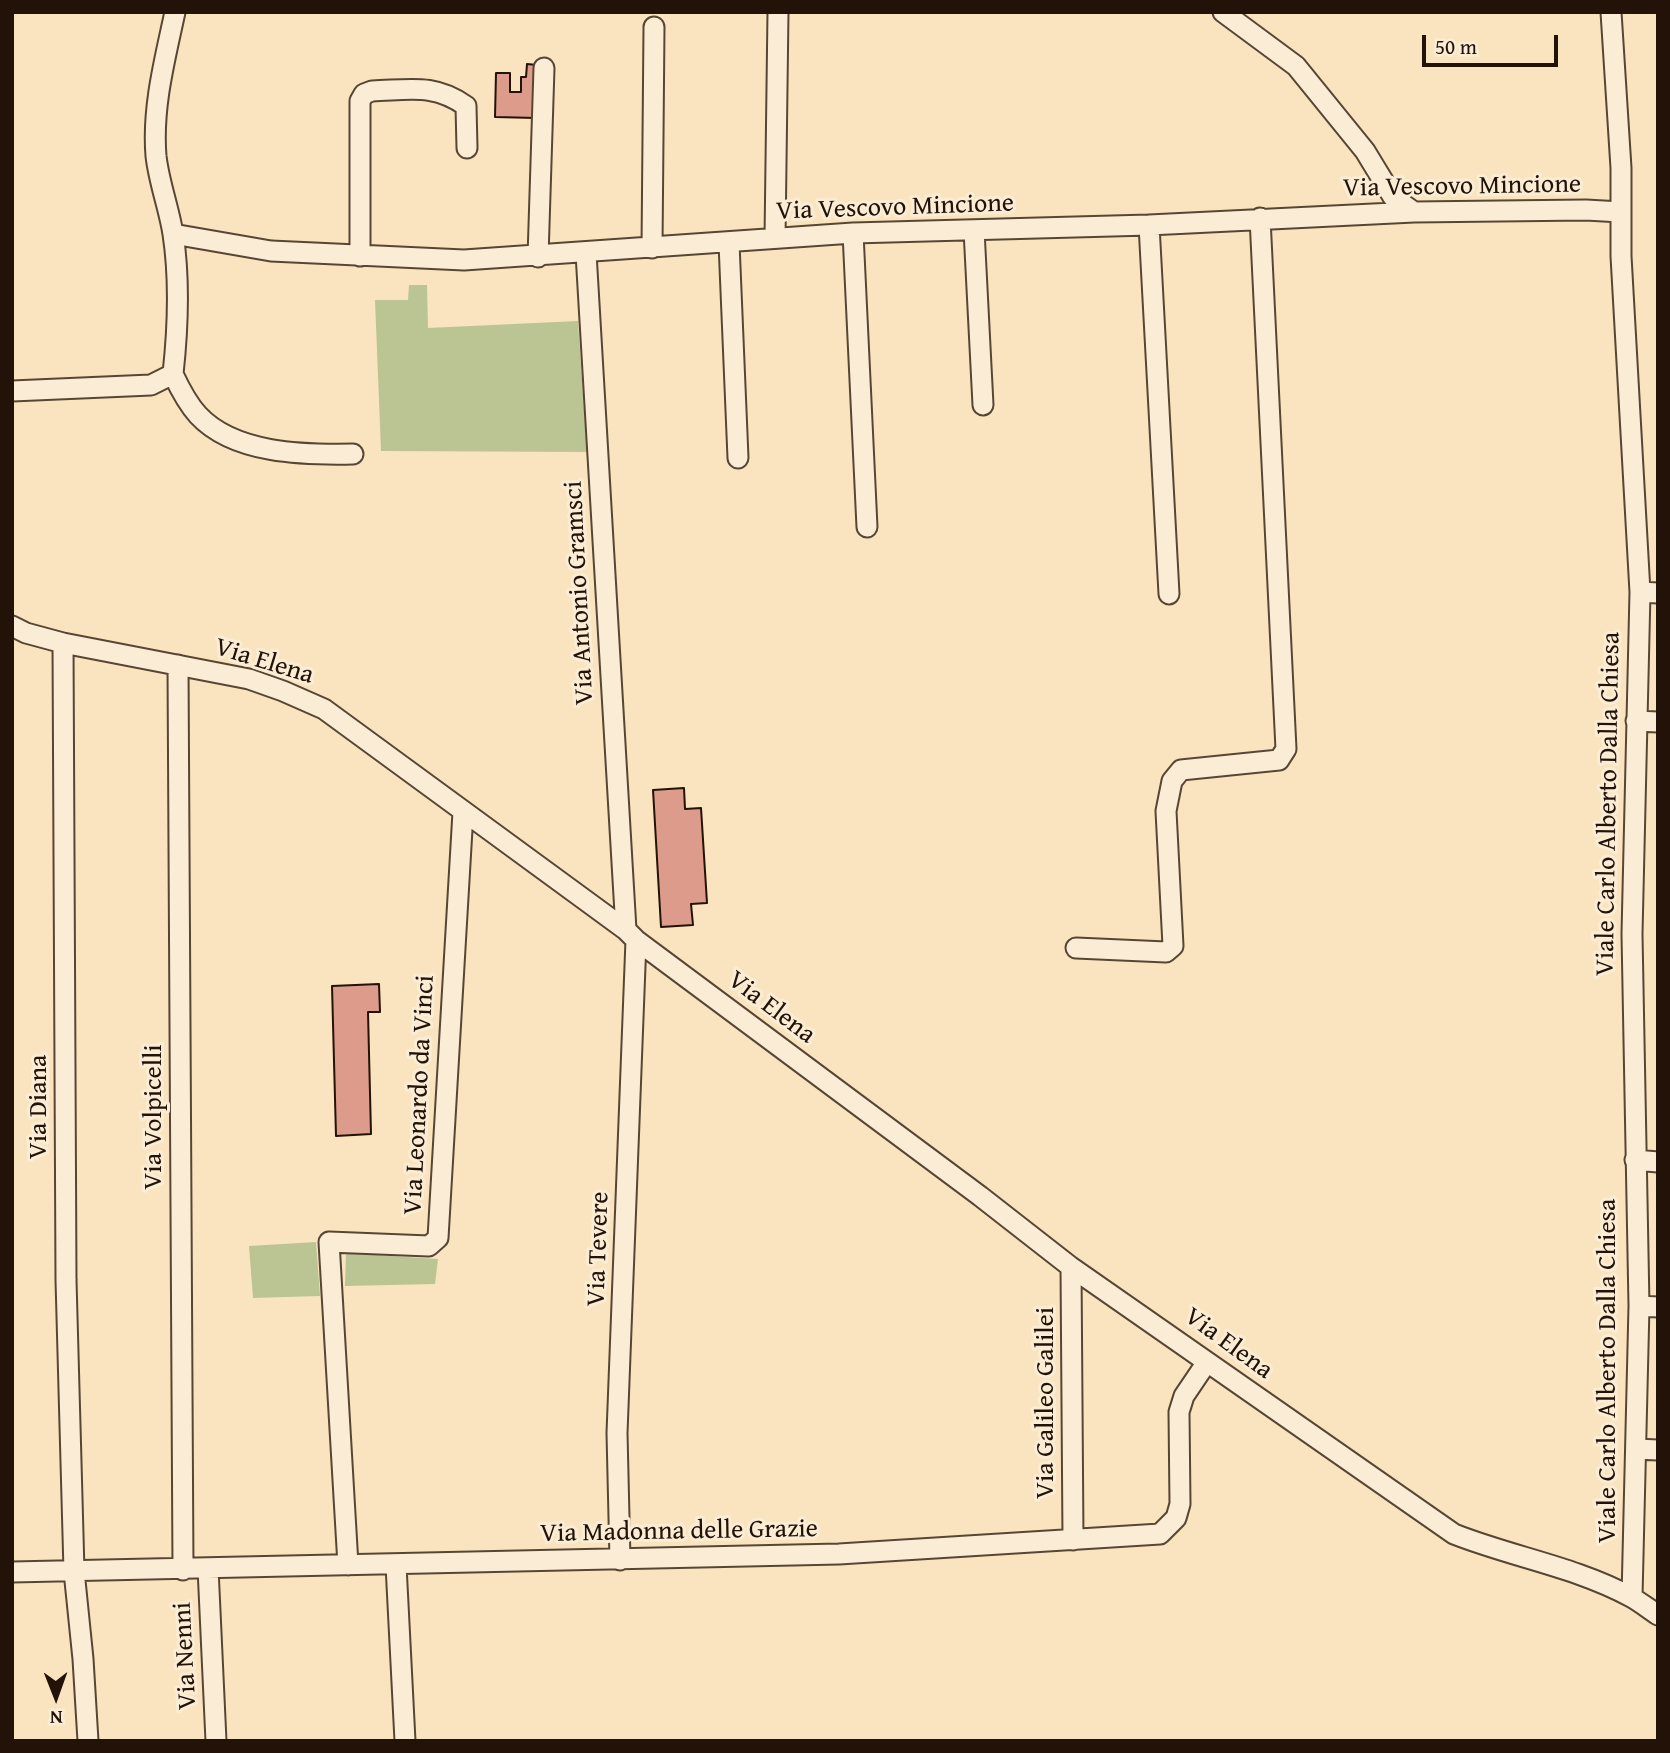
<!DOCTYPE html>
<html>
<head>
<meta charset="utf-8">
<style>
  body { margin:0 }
  #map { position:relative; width:1670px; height:1753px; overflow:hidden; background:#f9e4bf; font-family:"Gentium Book Plus",serif }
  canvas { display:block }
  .frame { position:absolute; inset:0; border:14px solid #221207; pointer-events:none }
  .north { position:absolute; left:21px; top:1662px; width:70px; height:70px; -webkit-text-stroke:5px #fbedd5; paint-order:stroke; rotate:179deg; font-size:19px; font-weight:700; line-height:28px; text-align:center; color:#221207 }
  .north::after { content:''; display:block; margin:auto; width:24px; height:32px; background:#221207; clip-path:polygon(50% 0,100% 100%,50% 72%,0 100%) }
  .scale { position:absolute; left:1422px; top:35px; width:136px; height:32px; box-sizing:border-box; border:4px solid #221207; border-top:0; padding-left:9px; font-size:21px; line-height:24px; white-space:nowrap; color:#221207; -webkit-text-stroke:5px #fbedd5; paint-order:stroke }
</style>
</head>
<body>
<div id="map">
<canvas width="1670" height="1753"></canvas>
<div class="frame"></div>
<div class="north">N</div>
<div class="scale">50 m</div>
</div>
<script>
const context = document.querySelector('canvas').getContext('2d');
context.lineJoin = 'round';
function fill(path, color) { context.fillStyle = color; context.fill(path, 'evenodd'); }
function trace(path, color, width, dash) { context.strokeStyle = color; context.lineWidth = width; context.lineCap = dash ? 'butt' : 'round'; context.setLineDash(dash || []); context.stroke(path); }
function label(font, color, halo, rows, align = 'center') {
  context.font = font + ' "Gentium Book Plus",serif'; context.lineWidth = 6; context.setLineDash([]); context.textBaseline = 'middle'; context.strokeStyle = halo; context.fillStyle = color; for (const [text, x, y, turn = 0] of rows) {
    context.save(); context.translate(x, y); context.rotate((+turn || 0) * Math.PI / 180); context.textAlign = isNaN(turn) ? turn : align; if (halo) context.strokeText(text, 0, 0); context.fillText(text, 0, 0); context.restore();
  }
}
const green = new Path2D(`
  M409,285H427L428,328L578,321L587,452L381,451L375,300H408Z
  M316,1242L320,1296L253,1298L249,1246Z
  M346,1253L438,1259L435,1284L345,1286Z`);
const building = new Path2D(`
  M527,64L537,65L536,118L495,117L496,73H510V92H521V77H526Z
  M684,788L685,809L701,808L707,903L691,904L693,925L661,927L653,790Z
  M379,984L380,1012H368L371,1134L336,1136L332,986Z`);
const street = new Path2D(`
  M1223,12L1296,66L1365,151L1393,197L1414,212
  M1611,12L1621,168V256L1640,592L1632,934L1639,1306L1632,1597
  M1149,225L1169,594
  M974,230L983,405
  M853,233L867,527
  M173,234L271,251L464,260L853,233L1149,225L1414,212L1586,210L1621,212
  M775,238L778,12
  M729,243L738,458
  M652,248L654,27
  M586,253L626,930
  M360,256V101L364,94L372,91C409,90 434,83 466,106L467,148
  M538,257L544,68
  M173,374C180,389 187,403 198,415C234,454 304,455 353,454
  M12,391L151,385L173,374C178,328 180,280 173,234C169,208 159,183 156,156C152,107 165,59 175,12
  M1640,592L1658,593
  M12,626L26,633L63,643L249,679L283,691L324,709L626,930L636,940L980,1196L1071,1267L1454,1534C1512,1557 1576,1567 1631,1597C1640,1602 1649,1609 1658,1615
  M63,643L66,1280L74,1571L83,1659L88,1741
  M178,665L183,1570
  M1636,721L1658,722
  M1076,948L1166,952L1173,946L1166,811L1172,781L1181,770L1279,760L1286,749L1260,218
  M1635,1160L1658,1162
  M1071,1267L1073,1540
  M1639,1306L1658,1307
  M1636,1449L1658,1450
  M620,1560L617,1433L636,940
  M348,1565L329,1242L429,1246L438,1238L463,812
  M396,1565L405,1741
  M208,1568L216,1741
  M12,1572L839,1554L1160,1534L1176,1518L1180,1504L1179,1412L1184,1396L1207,1362`);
const streetNames = [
  ["Via Vescovo Mincione",1462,187,-1],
  ["Via Vescovo Mincione",895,208,-2],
  ["Via Antonio Gramsci",580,593,-93],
  ["Via Elena",264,662,17],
  ["Viale Carlo Alberto Dalla Chiesa",1609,804,-89],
  ["Via Elena",771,1008,37],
  ["Via Leonardo da Vinci",420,1095,-87],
  ["Via Diana",39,1107,-90],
  ["Via Volpicelli",154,1117,-90],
  ["Via Tevere",599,1249,-88],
  ["Via Elena",1228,1344,36],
  ["Viale Carlo Alberto Dalla Chiesa",1608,1371,-90],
  ["Via Galileo Galilei",1046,1403,-90],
  ["Via Madonna delle Grazie",679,1532,-1],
  ["Via Nenni",186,1656,-93]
];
fill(green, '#bbc594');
fill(building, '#dd9b8b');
trace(building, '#221207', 2);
trace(street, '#584635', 23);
trace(street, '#fbedd5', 19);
label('26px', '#221207', '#fbedd5', streetNames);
</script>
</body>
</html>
